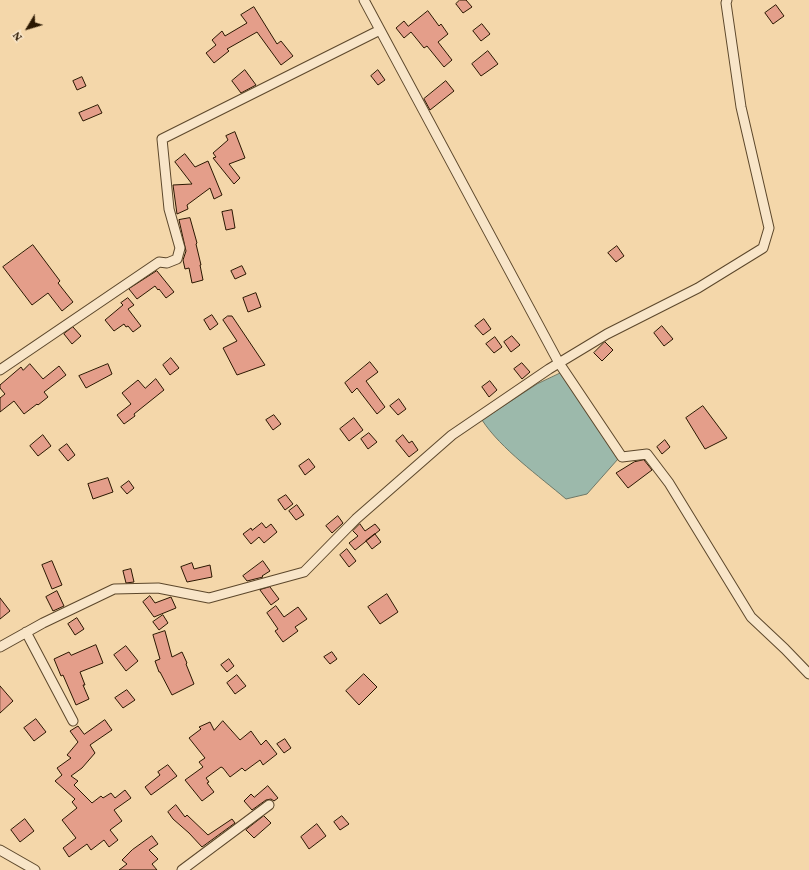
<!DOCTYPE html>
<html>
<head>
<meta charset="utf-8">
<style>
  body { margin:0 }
  #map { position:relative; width:809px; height:870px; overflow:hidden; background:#f4d7aa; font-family:Vollkorn,serif }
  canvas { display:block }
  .north { position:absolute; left:8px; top:8px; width:40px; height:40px; -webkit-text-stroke:3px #f8e5c8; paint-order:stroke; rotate:232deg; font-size:11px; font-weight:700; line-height:16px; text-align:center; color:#2a1701 }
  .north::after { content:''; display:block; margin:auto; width:14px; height:18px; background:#2a1701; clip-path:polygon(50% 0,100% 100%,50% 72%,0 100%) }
</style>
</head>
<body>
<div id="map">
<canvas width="809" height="870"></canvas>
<div class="north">N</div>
</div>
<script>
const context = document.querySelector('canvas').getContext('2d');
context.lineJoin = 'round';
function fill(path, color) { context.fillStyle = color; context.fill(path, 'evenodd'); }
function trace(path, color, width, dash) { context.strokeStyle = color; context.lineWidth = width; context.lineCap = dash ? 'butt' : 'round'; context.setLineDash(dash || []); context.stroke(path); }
const water = new Path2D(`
  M561,373L618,459L587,494L566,499C539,476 501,449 482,420L537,384Z`);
const building = new Path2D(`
  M460,0H466L472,7L463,13L456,4Z
  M776,5L784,16L773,24L765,13Z
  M254,7L277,44L281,41L293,56L281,65L257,32L227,49L229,51L214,63L206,53L216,45L212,40L222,31L225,36L247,23L241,15Z
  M428,11L439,26L441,24L448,34L438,42L452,60L444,67L427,46L424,48L411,32L404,38L396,28L404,21L408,26Z
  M482,24L490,34L481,41L473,31Z
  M488,51L498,64L481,76L472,64Z
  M245,70L256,85L241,93L232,81Z
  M378,70L385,80L378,85L371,76Z
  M82,77L86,86L77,90L73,81Z
  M446,81L454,91L430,110L424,99Z
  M98,105L102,113L83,121L79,113Z
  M235,132L245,158L229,164L240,178L234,184L213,158L216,157L213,153L228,140L226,136Z
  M185,154L195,167L208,161L222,195L214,199L210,188L187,205L188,209L177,214L173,185L192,184L175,162Z
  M232,210L235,228L226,230L222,212Z
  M190,218L197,243L196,244L201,265H200L203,280L192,283L189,268L185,269L183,260L186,251L179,220Z
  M33,245L60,281L58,283L73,302L62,311L48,293L32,305L3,267Z
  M617,246L624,256L616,262L608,253Z
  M242,266L246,274L235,279L231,271Z
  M157,271L174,292L166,298L159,289L158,290L155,286L137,299L129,289Z
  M256,293L261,307L248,312L243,298Z
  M128,298L134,305L128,309L141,326L133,332L128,326L126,327L124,324L114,331L105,320L123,305L121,303Z
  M212,315L218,324L210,330L204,320Z
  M228,316H232L265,365L237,375L223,348L237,341L223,320Z
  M484,319L491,329L483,335L475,326Z
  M662,326L673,339L664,346L654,333Z
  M73,327L81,336L72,344L64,334Z
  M512,336L520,345L511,352L504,342Z
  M495,337L502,347L494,353L486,344Z
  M605,342L613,350L602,361L594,353Z
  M171,358L179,368L170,375L163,365Z
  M370,362L378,372L366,381L385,407L377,414L357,388L352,393L345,383Z
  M522,363L530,372L522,379L514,369Z
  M30,364L43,379L59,366L66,375L44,392L48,397L38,405L37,404L24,414L14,401L0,412V398L5,394L0,388V385L21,367L23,370Z
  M108,364L112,374L86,388L79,376Z
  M156,379L164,390L134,414L135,416L124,424L117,415L131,404L122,393L138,380L145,388Z
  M490,381L497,390L489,397L482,387Z
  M399,399L406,409L398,415L390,406Z
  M703,406L727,438L705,449L686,418Z
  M274,415L281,424L273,430L266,420Z
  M354,418L363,430L349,441L340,429Z
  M369,433L377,442L368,449L361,439Z
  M43,435L51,446L38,456L30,446Z
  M403,435L409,443L412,441L418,450L409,457L396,441Z
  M665,440L670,447L662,454L657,447Z
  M67,444L75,455L68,461L59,450Z
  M309,459L315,467L305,475L299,466Z
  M644,460L652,470L628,488L616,473L634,462Z
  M108,478L113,492L93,499L88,484Z
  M129,481L134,488L127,494L121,487Z
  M286,495L293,504L285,510L278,500Z
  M297,505L304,515L296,520L289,511Z
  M338,516L343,523L332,533L326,526Z
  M262,523L266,528L271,524L277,532L264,543L259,537L251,544L243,534L251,528L252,530Z
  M360,524L365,531L375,524L380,530L355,550L349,543L358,536L353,531Z
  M375,534L381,542L372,549L366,541Z
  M347,549L356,561L349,567L340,555Z
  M52,561L62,585L52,589L42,565Z
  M263,561L270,571L262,576L263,577L247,581L243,576Z
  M192,563L194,569L210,565L212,577L187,582L181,567Z
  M131,569L134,582L126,583L123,571Z
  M270,587L279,599L271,605L260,590Z
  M57,591L64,606L53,611L46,597Z
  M387,594L398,612L380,624L368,607Z
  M150,596L155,603L171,597L176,608L154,617L143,602Z
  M0,598L10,611L0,619Z
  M276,606L284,617L298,607L307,619L295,627L298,631L283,642L275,631L278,629L267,613Z
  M163,615L168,623L159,630L153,622Z
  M77,618L84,629L75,635L68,624Z
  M165,631L172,657L182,652L187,663L186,664L194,684L172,695L160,672H159L155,661L160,659L153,635Z
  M96,645L103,663L80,672L85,685H83L89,699L76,705L63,675L61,676L54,659L69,652L71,655Z
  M126,646L138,661L126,671L114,655Z
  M332,652L337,659L330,664L324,657Z
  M229,659L234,666L227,672L221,665Z
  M364,674L377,687L359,705L346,691Z
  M237,675L246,686L235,694L227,683Z
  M0,686L13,701L0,713Z
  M127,690L135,700L123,708L115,698Z
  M36,719L46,732L34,741L24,728Z
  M105,720L112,730L90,745L95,753L82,768L71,776L78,781L74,785L92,803L101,796L103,798L111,793L115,798L125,790L131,798L114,810L122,821L110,830L118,840L109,847L104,840L91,850L87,844L69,857L63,848L76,838L62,820L77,808L72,802L75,799L55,781L62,775L57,768L71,758L67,755L78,742L70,731L78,726L84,734Z
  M223,721L240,740L251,731L261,745L266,740L277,754L263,765L260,760L245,771L242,768L230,777L223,768L221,767L206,778L209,782L207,783L214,792L202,801L185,780L203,767L199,762L205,758L189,738L201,729L199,727L210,722L214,730Z
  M285,739L291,748L284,753L277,744Z
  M168,765L177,776L151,795L145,787L160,775L158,772Z
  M268,786L278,798L274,801L271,799L266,800L252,810L244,801L251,794L254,797Z
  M176,805L185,817L187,815L208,835L232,819L235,823L202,847L189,833L173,819L168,812Z
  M264,816L271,823L254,838L246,830Z
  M342,816L349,824L340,830L334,822Z
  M25,819L34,831L20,842L11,830Z
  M317,824L326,836L309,849L301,837Z
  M152,836L158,844L149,850L158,859L152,864L157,870H119L127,864L122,860L132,850Z`);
const minor = new Path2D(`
  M364,0L559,363L622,457L647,454L669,483L751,617L785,649L809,674
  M0,370L159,262L167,263L177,259L180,248L169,209L162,139L380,30
  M26,632L73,721
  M0,647L43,623L114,589L158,588L209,598L304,572L356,519L452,435L549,369L607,334L698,288L763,248L769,228L741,107L726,3L727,0
  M0,850L35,870
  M182,870L269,805`);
fill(water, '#9cb9ab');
trace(water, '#6e7867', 1);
fill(building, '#e49e8a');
trace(building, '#2a1701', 1);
trace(minor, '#5c472b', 11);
trace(minor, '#f8e5c8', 9);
</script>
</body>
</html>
